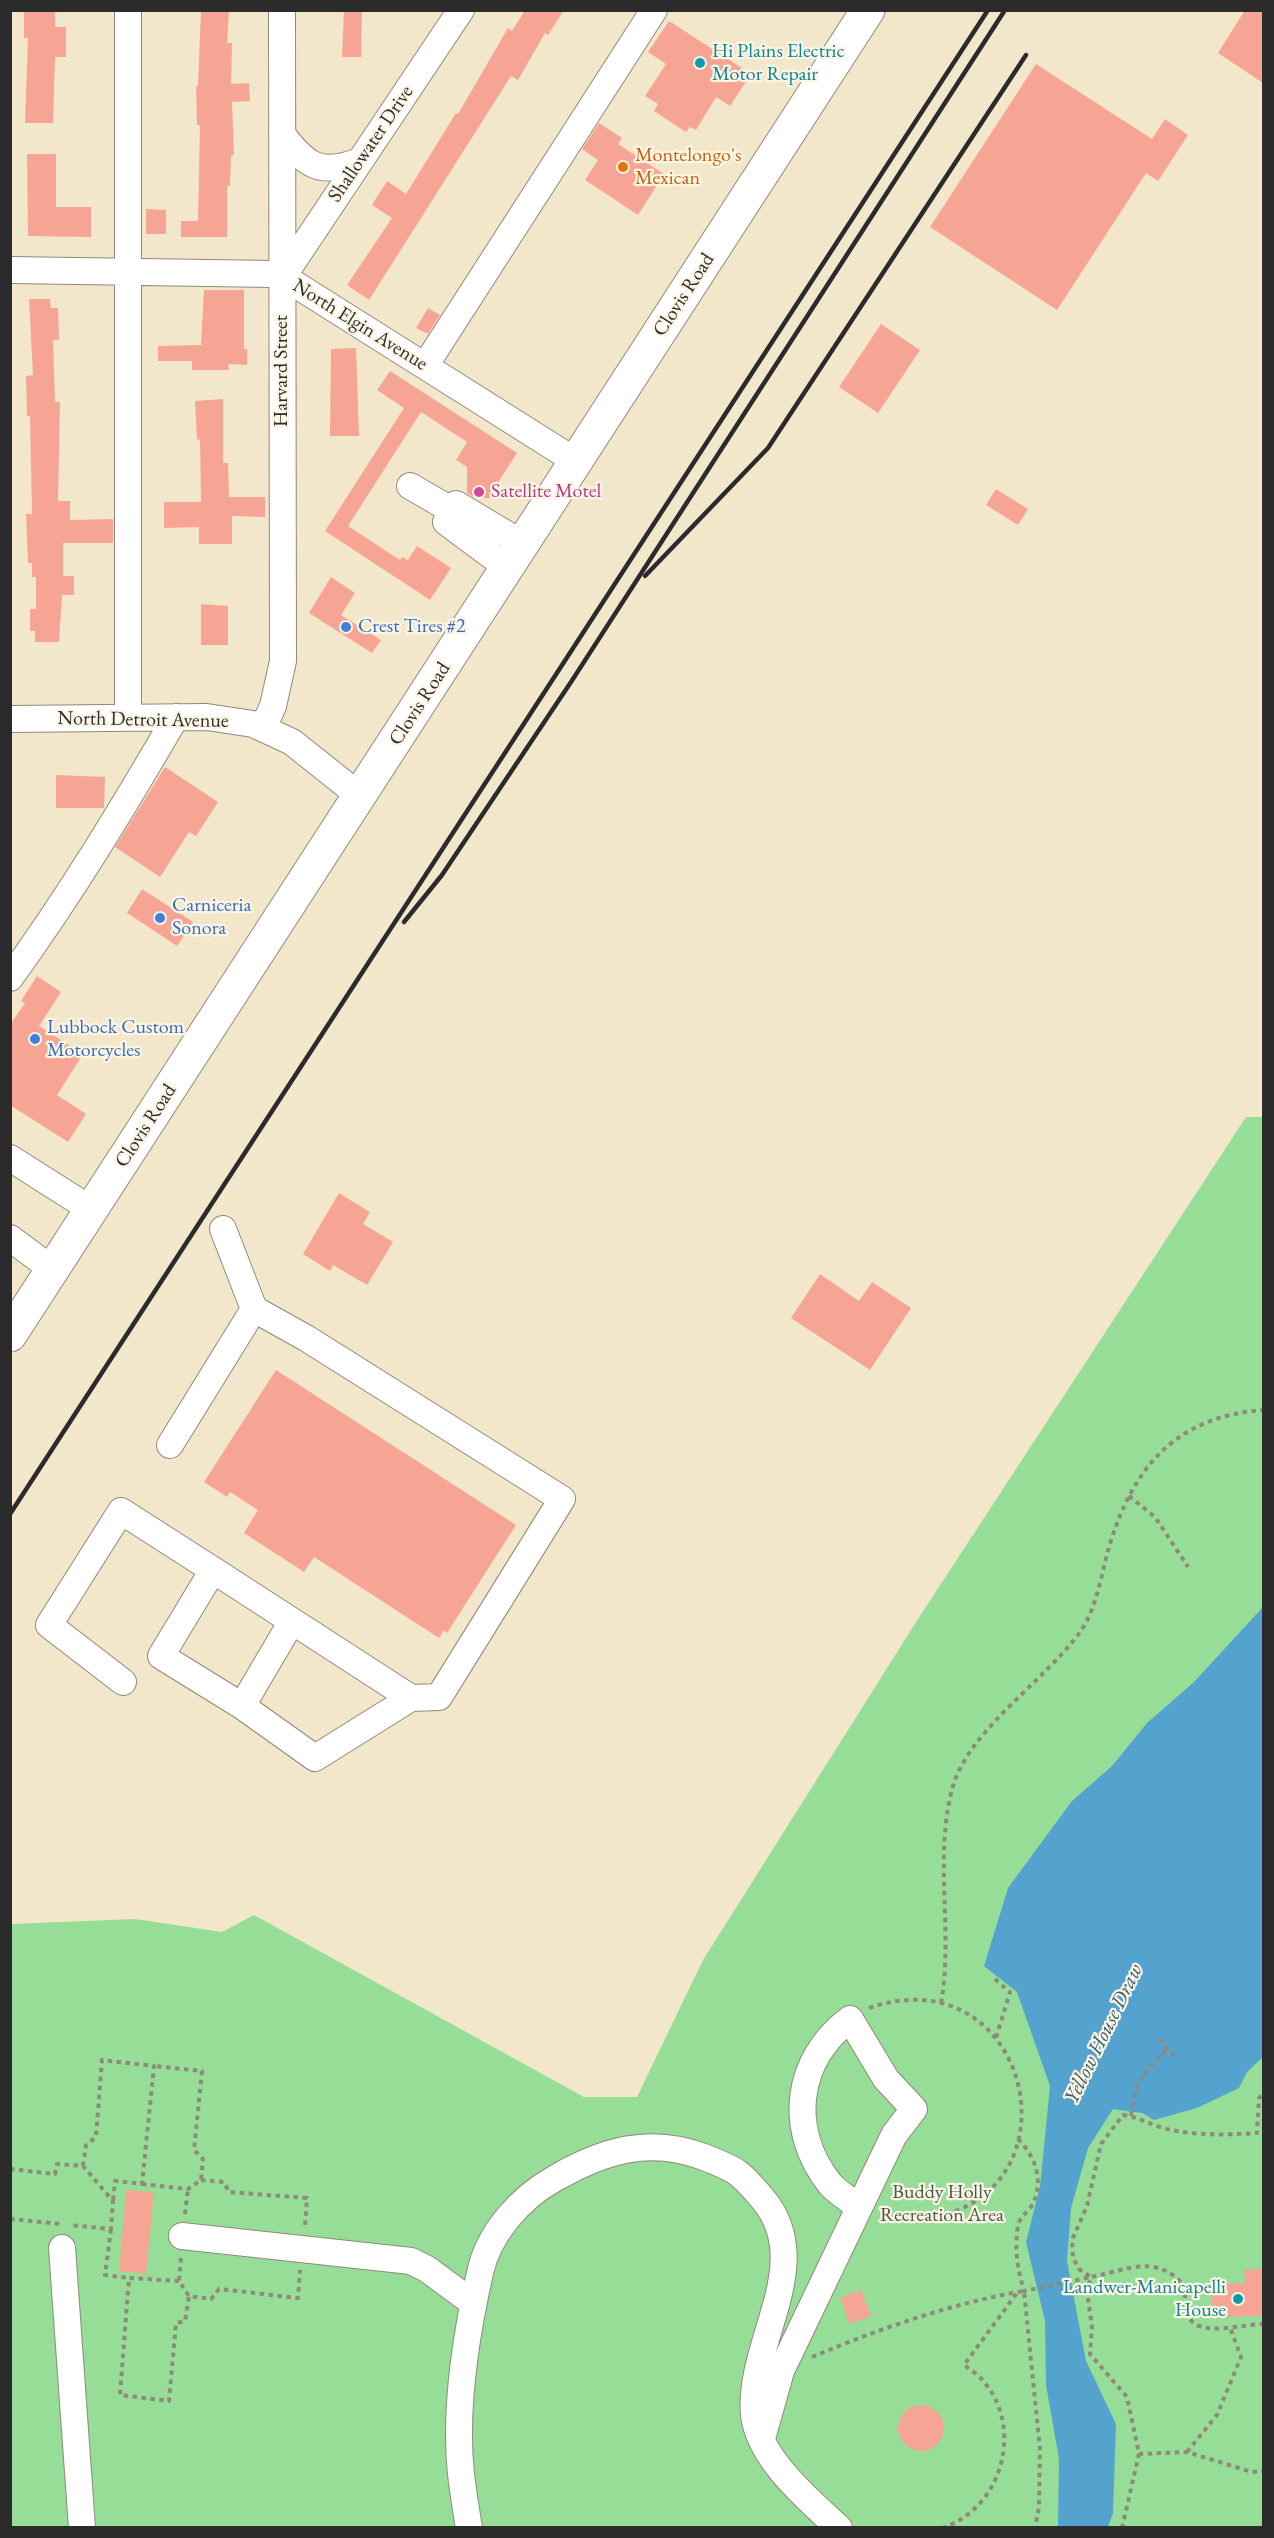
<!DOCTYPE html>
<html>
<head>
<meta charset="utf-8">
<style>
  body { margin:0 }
  #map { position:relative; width:1274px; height:2538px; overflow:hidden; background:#f3e7cb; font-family:"EB Garamond",serif }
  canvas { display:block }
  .frame { position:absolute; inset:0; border:12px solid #2b2b2b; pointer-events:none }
</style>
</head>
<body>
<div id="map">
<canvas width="1274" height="2538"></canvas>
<div class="frame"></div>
</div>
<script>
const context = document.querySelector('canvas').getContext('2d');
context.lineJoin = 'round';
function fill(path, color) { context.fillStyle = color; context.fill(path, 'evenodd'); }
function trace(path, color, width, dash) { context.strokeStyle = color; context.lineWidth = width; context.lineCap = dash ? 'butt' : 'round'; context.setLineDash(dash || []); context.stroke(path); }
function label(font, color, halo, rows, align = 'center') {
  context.font = font + ' "EB Garamond",serif'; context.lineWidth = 4.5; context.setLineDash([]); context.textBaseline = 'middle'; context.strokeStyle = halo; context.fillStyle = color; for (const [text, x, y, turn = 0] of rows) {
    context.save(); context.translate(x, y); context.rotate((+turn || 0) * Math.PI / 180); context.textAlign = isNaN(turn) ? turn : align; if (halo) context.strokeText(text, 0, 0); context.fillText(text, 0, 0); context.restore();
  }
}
const green = new Path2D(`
  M1246,1117H1263V2527L11,2528V1924L135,1919L222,1932L254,1915L584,2097H637L703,1960L918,1619Z`);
const water = new Path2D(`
  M1263,1607V2057L1247,2072L1239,2088L1197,2108L1154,2120L1142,2113L1113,2109L1088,2148L1071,2208L1067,2261L1086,2361L1116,2424L1113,2513L1108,2527H1058L1059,2459L1046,2385L1045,2321L1026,2242L1040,2187L1050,2086L1017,1992L984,1966L1008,1888L1072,1801L1112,1766L1147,1723L1194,1682Z`);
const building = new Path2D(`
  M24,10H55V27H66V57H55L53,123H25L28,38H24Z
  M201,10H229L227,43H232L231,84L249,83L250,101L232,102L234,155H231L230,186H227V237H181V221H198L200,125H197L196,86H198Z
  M344,10H362L361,57H342Z
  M525,10H564L548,35L545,33L518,80L511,76L369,300L347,285L392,218L372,205L387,181L406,194L456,113L458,114L508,28L512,31Z
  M1245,10H1263V83L1218,53Z
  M669,21L751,74L730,106L716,97L696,130L690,127L686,132L654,111L658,104L645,96L666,64L648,52Z
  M1036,64L1152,139L1165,119L1188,135L1158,181L1146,173L1057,310L930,227Z
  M599,123L622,138L618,144L664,174L638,215L585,180L598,160L582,149Z
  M27,154H56V207H91V237L28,236Z
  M146,209L166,210V234H146Z
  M204,290H244V349H247V365L228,364L229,370H192V361H158V346L201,345Z
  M29,299H50L51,308H58L59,340H53L55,402H60L58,501H70V520L113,519V543H63V576H74V595H62L59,642H35V631H30V609H36V577H32V563H28L26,514H32L30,416H27L26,376L33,375Z
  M428,308L440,315L428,334L416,328Z
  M881,324L920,350L878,413L839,387Z
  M356,348L359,436H330L331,349Z
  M390,371L517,453L492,492V498H475L467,493V467L456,460L467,442L421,412L348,526L400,560L402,557L408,560L417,546L451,568L430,600L325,531L404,408L377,390Z
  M223,399V463H228L229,497H265V517L232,516V544H199V527L164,528V502H201L200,439L197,440L195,401Z
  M996,489L1028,509L1018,525L986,505Z
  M331,577L355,593L341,615L381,640L372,653L309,613Z
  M201,604L228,606V645H201Z
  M165,767L218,802L196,836L189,832L160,877L115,847Z
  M56,775L105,777L104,808H56Z
  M142,889L193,922L177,946L127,913Z
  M37,976L61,992L39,1026L83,1054L57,1095L86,1114L68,1142L10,1105V1025L25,1003L21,1001Z
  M339,1193L370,1212L363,1224L393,1242L367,1285L333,1265L330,1271L303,1254Z
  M820,1274L859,1301L872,1282L911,1308L870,1370L791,1318Z
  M276,1370L516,1525L447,1633L444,1630L439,1638L314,1557L304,1572L244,1533L258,1510L230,1492L227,1497L204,1482Z
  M126,2190L154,2192L146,2274L119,2271Z
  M1263,2269V2316L1213,2317L1211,2284L1245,2283L1244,2270Z
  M861,2290L871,2316L850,2324L840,2298Z
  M898 2428a23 23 0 1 1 46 0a23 23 0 1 1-46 0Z`);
const path = new Path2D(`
  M1129,1496L1155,1517L1188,1567
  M995,1979L1010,1992L996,2038
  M941,2003C954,1932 933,1857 953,1786C970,1729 1045,1681 1080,1632C1097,1608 1101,1575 1109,1547C1133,1467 1176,1416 1264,1410
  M869,2008C1022,1955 1081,2173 947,2214C925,2220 902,2222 880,2215
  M1159,2039L1177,2058
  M1131,2116C1135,2082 1144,2071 1168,2048
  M1018,2139C1036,2157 1045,2183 1031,2207C1026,2213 1019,2219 1018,2226C1014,2249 1018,2270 1024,2291L1091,2277L1079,2269L1073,2258L1072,2240L1087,2206L1101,2144L1123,2115C1138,2117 1149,2124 1163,2128C1194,2136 1225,2135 1257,2133L1259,2098L1264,2094
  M83,2166L86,2145L96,2137L102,2060L154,2066L142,2184L115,2181L113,2201
  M10,2169L55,2174L57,2164L83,2166L113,2201L111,2229L69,2225
  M201,2180L224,2182L229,2192L307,2198L305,2227
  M142,2184L188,2189L201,2180L203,2159L194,2150L202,2071L154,2066
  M185,2214L188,2189
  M10,2219L61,2224
  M111,2229L105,2275L129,2278
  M181,2258L179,2281L189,2296L211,2299L219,2289L298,2298L300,2270
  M179,2281L129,2278L120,2395L169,2401L176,2323L185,2321L189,2296
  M1264,2324C1228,2325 1177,2346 1186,2288C1158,2253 1130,2269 1091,2277L1087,2291L1092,2327L1090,2354L1127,2397L1139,2454L1187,2452L1252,2472L1264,2471
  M812,2357C879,2329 952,2303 1024,2291L1040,2449L1039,2507L1035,2528
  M1187,2452L1217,2415L1241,2357L1230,2327
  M942,2528C1001,2509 1024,2431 985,2383C980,2376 971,2370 964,2365L1017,2293
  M1122,2528L1139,2454`);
const minor = new Path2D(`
  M128,10V718
  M282,134C306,166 320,176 360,161
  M10,270L274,274L290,281L577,462
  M282,278L461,10
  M425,366L654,10
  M410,486L453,511
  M508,568L446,522L456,504L523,544
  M10,719L207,717L253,724L292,742L361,797
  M263,728L273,706L283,661L282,10
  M10,978C71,894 124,806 176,717
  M10,1158L92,1210
  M10,1238L53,1270
  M254,1309L306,1338L562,1499L439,1697L411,1698L315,1758L242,1706L161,1656L213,1570L411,1698
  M170,1445L254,1309L223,1229
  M123,1682L49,1625L121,1511L213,1570
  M242,1706L292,1621
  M182,2236L411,2261L427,2269L473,2303
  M62,2248L82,2528
  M763,2435L781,2371L894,2135L914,2109L886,2079L850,2019C795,2060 787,2130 830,2184C838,2193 850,2200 859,2207
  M469,2528C466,2510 463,2492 461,2474C454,2410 466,2335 480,2273C488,2234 520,2198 554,2179C602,2151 649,2136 704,2157C737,2170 739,2171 762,2198C818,2263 747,2343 754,2415C759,2459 809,2500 839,2528`);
const highway = new Path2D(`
  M10,1335L868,10`);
const rail = new Path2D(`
  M645,576L768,448L1026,55
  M404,922L442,875L571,682L1005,10
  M10,1514L988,10`);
const markers = [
  [700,63,6,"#0f9aa8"],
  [623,167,6,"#e8710a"],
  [479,492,6,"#d1479c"],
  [346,627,6,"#3f7fe0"],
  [160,918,6,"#3f7fe0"],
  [35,1039,6,"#3f7fe0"],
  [1238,2299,6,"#0f9aa8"]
];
const cultureNames = [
  ["Hi Plains Electric",712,52],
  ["Motor Repair",712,75],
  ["Landwer-Manicapelli",1226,2288,"right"],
  ["House",1226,2311,"right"]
];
const streetNames = [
  ["Shallowater Drive",371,144,-56],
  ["Clovis Road",684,295,-57],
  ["North Elgin Avenue",360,325,32],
  ["Harvard Street",282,371,-90],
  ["Clovis Road",420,704,-57],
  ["North Detroit Avenue",143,720,1],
  ["Clovis Road",146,1126,-57]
];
const foodNames = [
  ["Montelongo's",635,156],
  ["Mexican",635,179]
];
const hotelNames = [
  ["Satellite Motel",491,492]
];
const shopNames = [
  ["Crest Tires #2",358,627],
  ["Carniceria",172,906],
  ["Sonora",172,929],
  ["Lubbock Custom",47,1028],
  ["Motorcycles",47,1051]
];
const parkNames = [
  ["Buddy Holly",942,2193],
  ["Recreation Area",942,2216]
];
const waterNames = [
  ["Yellow House Draw",1104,2034,-64]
];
fill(green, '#96dd98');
fill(water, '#54a3ce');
fill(building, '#f6a595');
trace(minor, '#8f897b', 28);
trace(highway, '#8f897b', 35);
trace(path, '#8f897b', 4, [4.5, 4.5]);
trace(minor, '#fff', 26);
trace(highway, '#fff', 33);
trace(rail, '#2b2b2b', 4.5);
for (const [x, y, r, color] of markers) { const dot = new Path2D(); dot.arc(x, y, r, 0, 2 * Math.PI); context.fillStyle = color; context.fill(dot); trace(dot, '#fcf5e5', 2); }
label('20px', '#0d838f', '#fcf5e5', cultureNames, 'left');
label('20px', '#2b2b2b', '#fcf5e5', streetNames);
label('20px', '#c56008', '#fcf5e5', foodNames, 'left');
label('20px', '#b23c85', '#fcf5e5', hotelNames, 'left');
label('20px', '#366cbe', '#fcf5e5', shopNames, 'left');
label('20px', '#465846', '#fcf5e5', parkNames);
label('italic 21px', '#3b5b6c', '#fcf5e5', waterNames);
</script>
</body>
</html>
